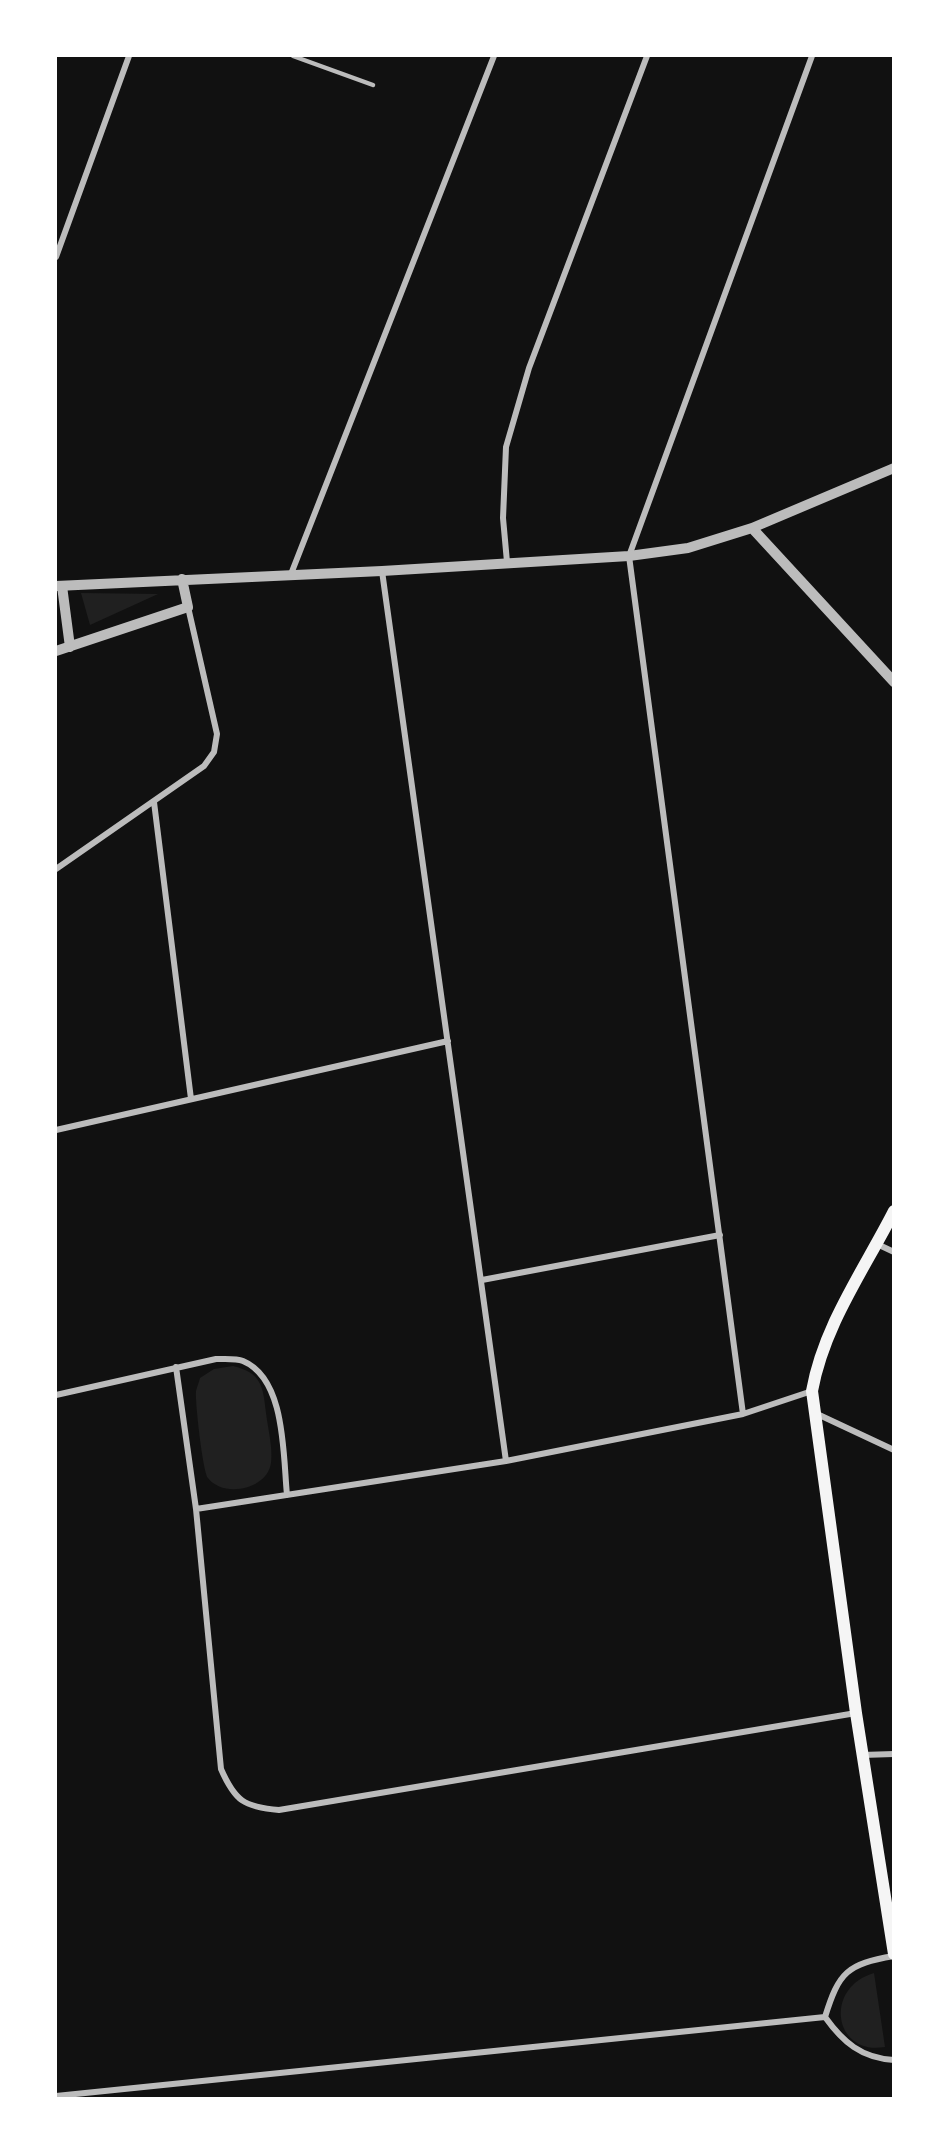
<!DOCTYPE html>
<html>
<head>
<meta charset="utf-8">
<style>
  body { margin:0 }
  #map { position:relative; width:949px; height:2154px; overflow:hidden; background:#111; font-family:Mulish,sans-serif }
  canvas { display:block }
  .frame { position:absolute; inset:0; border:57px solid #fff; pointer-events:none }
</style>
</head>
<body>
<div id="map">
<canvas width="949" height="2154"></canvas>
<div class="frame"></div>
</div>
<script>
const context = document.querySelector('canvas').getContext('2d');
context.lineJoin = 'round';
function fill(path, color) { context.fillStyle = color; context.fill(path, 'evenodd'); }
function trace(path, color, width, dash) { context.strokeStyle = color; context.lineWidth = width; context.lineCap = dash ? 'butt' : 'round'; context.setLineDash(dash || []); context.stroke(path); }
const green = new Path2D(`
  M81,593L158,594L90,625Z
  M233,1366C261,1373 263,1385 266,1413C268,1429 273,1448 271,1463C267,1490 223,1498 208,1478C203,1472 195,1402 196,1391C197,1387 199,1382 200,1378L214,1369Z
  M874,1973L885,2047C834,2056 823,1988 874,1973Z`);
const service = new Path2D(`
  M293,56L373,85`);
const minor = new Path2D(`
  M56,257L129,56
  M507,562L503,518L506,447L529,368L647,56
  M382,571L506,1461
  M291,574L494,56
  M154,802L191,1099
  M56,869L204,766L214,752L217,734L188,607
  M56,1130L448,1041
  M877,1244L894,1252
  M482,1280L720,1235
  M176,1367L196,1509L221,1769C235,1801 244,1807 279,1810L856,1713
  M56,1395L216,1359C224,1359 236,1358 243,1361C286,1379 283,1456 287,1495
  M815,1413L894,1450
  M743,1414L629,556L812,56
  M196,1509L506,1461L743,1414L812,1391
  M862,1755L894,1754
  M825,2017C839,1972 847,1964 894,1956
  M825,2017C843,2042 861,2058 894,2060
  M56,2096L825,2017`);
const tertiary = new Path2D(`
  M752,528L894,682
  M56,586L382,571L629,556L688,548L752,528L894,468
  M62,586L70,647
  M56,651L188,607L182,579`);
const secondary = new Path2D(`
  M894,1211C864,1270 824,1325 812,1391L856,1713L894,1954`);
fill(green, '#202020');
trace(service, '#bcbcbc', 4.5);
trace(minor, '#bcbcbc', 6);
trace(tertiary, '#bcbcbc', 10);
trace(secondary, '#f5f5f5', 12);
</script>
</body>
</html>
